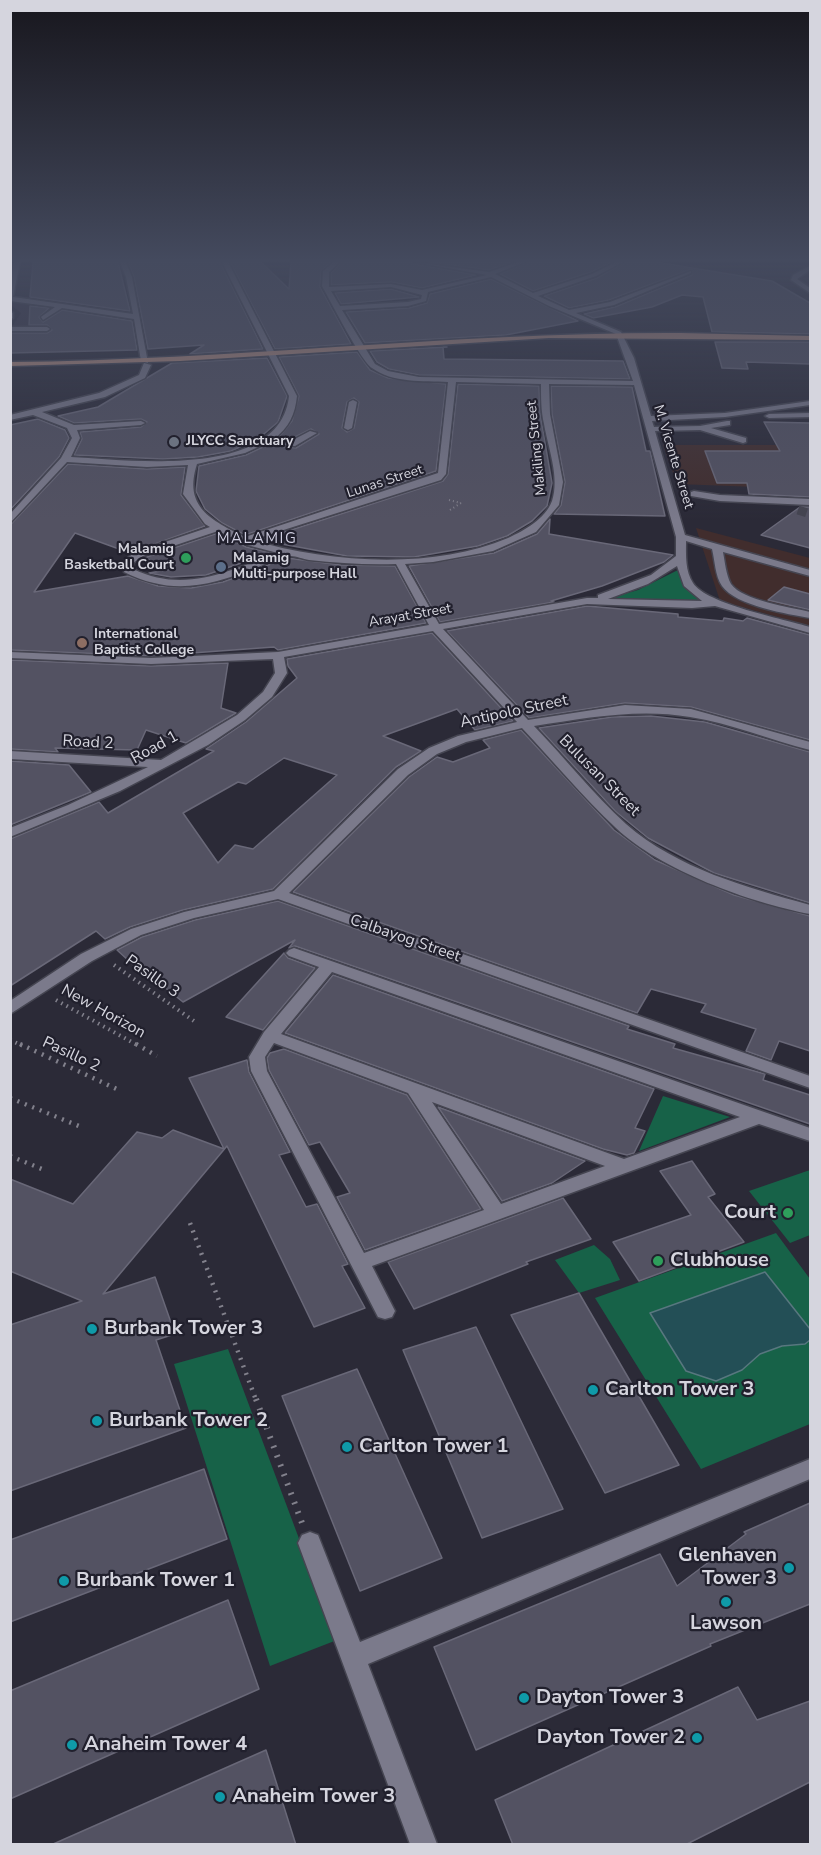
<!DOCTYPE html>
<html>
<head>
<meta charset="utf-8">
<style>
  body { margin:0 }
  #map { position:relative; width:821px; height:1855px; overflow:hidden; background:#2b2a37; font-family:"Nunito Sans",sans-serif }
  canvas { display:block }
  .frame { position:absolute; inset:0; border:12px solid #d5d5de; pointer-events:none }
</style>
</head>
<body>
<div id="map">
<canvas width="821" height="1855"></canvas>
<div class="frame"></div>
</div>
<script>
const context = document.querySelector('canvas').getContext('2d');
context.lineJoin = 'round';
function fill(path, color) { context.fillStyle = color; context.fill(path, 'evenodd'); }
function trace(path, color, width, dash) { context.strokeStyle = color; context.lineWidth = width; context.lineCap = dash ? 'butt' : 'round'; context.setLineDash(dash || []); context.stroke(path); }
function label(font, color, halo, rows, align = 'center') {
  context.font = font + ' "Nunito Sans",sans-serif'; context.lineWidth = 4.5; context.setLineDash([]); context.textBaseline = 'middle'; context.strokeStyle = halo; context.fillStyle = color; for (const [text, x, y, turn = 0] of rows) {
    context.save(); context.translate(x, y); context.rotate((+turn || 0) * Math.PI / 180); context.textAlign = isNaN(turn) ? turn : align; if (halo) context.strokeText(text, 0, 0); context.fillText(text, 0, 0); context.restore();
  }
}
const commercial = new Path2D(`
  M663,445H810V489L677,484Z
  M696,528L810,558V626L720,601Z`);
const industrial = new Path2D(`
  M11,302L84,312L50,328H11L21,313L11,305Z`);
const green = new Path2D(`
  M682,568L689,581L710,604L610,598L638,590Z
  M663,1096L730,1117L639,1151Z
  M810,1170V1235L790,1243L749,1191Z
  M776,1233L810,1279V1424L701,1469L595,1298Z
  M594,1245L610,1259L620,1280L579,1293L555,1260Z
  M228,1349L337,1640L270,1666L174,1364Z`);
const water = new Path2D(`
  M765,1272L810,1329V1340L805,1344L782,1346L760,1354L742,1370L716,1381L686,1371L650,1313Z`);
const building = new Path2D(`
  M33,262H118L130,311L30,297Z
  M128,262H220L263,349L190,354L204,345L148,349L134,277Z
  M230,262H261L289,289L291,262H331L321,271L320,287L351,344L275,349Z
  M342,262H412L414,264L476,275L422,288L391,282L331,285V273Z
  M428,262H512L489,270Z
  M527,262H612L591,272L533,291L500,274Z
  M625,262H656L772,281L810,303V334L712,332L703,297L682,295L652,307L593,318L584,314L615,307L692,275V269L609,300L569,308L544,296L597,278Z
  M491,279L578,321L506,335L365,343L346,312L409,308L427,303L430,294Z
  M391,289L419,297L341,304L335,293Z
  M30,306L49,308L39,317L43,322L62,310L132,321L137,350L10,353V333H47L52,330L47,325H29Z
  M715,342H810V364L746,362L748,369L722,368Z
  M443,347L444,359L623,361L630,379L419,375L389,369L377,362L370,351L447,347Z
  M357,352L370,370L388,378L446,384L436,471L245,535L222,523L205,509L196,491L199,466L246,455L267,445L296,448L319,434L311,429L291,439L279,437L292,421L299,396L279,357ZM354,398L359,402L354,428L347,432L342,428L347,402Z
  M267,358L287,396L278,422L258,439L231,451L198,457L163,459L74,455L82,439L80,432L141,427L147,422L141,419L74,423L58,416L98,407L172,363Z
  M458,384L539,386L540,414L552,483L547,506L532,521L507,536L478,546L414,557L347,556L260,540L443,481L448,474Z
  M551,386L632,387L646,451H650L665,516L554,514L561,505L565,482L552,414Z
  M38,419L65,430L69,438L59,457L10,510V425Z
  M764,422L810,423V497L749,494L747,483H717L705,451H780Z
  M68,464L147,469L185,467L181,495L205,526L130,553L75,533L34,592L128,576L158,586L191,588L223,582L287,558L341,565L395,566L426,623L278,650L274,647L151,656L10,650V525Z
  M800,507H810V548L761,535Z
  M550,519L549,534L673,555L664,562L602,586L551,601L554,602L440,622L409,566L494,553L537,534Z
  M218,533L246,547L271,553L206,575L171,577L149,573L173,569L144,558Z
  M784,587L810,594V610L768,600Z
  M587,606L678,614V617L723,621L724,618L743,621L747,618L810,635V740L691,707L625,703L529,718L447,631Z
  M432,633L513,721L475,730L457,709L383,736L421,751L396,767L273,889L183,910L130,927L105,939L96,931L10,986V839L99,802L108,813L214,751L206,749L246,722L297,678L288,666L287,659ZM284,758L337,775L253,849L235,845L218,863L183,813L238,782L246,784Z
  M10,660L151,666L228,663L221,708L236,713L186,743L146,730L137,750L55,748L58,752L10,749Z
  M651,716L705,722L810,752V903L714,873L648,838L615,811L539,728L612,717Z
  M521,730L614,830L655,860L734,895L810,916V1051L779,1041L771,1060L746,1051L756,1029L701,1012L706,1004L651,989L637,1013L293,892L409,777L437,757L453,762L490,748L483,740Z
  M10,761L69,765L91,792L10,825Z
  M278,901L629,1026L627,1029L675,1044L673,1048L765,1074L763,1080L810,1095V1124L295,946L289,948L295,940L183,1002L158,982L154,984L117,950L142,937L195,920Z
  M284,953L288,958L315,968L263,1030L226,1017Z
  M333,975L654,1089L635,1128L645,1131L634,1153L627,1155L603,1149L285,1033Z
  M284,1049L407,1095L481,1209L365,1250L337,1197L350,1193L320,1142L309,1145L269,1070L267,1058L270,1053Z
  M247,1060L249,1072L290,1152L279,1155L306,1207L317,1204L348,1264L342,1266L365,1308L314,1327L227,1146L103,1294L155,1277L175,1334L156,1340L186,1428L10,1491V1325L82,1301L10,1271V1179L73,1204L137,1132L162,1138L173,1130L224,1149L189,1078Z
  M438,1107L585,1161L552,1183L502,1201Z
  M692,1161L715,1194L708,1197L744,1242L639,1281L613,1242L691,1215L660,1171Z
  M563,1198L591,1239L526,1262L528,1264L414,1309L388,1262Z
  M579,1293L679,1465L605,1493L511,1315Z
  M476,1327L563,1509L482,1538L403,1350Z
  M357,1369L442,1558L360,1591L282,1396Z
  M204,1469L227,1539L10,1622V1540Z
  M810,1503V1604L710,1644L711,1646L476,1750L434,1647L660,1554L677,1586L746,1534L744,1532Z
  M228,1600L259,1689L10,1799V1691Z
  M738,1687L757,1720L810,1701V1782L685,1845H513L495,1800Z
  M266,1750L296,1845H51Z`);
const minorTunnel = new Path2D(`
  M798,510L810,514`);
const pathFar3 = new Path2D(`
  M449,500L461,503
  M450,510L461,503`);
const pathFar2 = new Path2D(`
  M114,965L194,1021
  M56,1000L139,1046
  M10,1040L23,1046`);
const pathFar1 = new Path2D(`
  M20,1044L121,1091
  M136,1044L157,1056
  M10,1098L84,1128
  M10,1156L42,1169
  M190,1223L256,1400`);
const path = new Path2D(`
  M256,1399L302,1523`);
const minor = new Path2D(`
  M14,262H20L13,297L133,314L126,277L120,262H126L132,277L148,363L141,361L134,319L62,308L43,320L41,317L55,307L10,301V279Z
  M222,262H228L297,396C295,415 289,427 274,439L291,441L310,431L317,433L295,446L267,443L245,453L197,464C183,507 211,520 245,537L438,473L448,382C424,381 392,383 372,368C361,361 330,300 322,286L323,271L334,262H340L329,272V287L391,284L422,290L487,275L414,262L489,272L518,262H525L495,274L533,293L592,274L616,262H623L596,276L538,296L569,310L610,302L691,271V273L614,305L576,313L621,332L634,358L651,416L725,413L810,401V405L725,417L652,421L654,427L700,426L727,421H730V425L711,428L746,438V442L743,443L700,430L655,431L685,535L810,570V576L723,552C725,562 726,575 731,584C743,601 791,607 810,612V618C788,614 736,606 722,586C715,576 715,561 712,549L686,541C686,555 685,571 693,583C706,604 784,619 810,627V633L715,606L692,608L587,604L443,629L528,720L625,705L691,709L810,742V750C770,740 730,723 690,717C638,708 586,718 534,726C565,758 593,794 626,824C678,869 746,887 810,905V914C751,903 660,870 616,828C583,797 553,761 522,728L466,742L437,754L408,775L289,893L810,1076V1088L278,899L194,918L141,935L92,961L10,1014V1001L81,954L131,929L184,912L274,891L398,769L429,748L458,736L517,722L433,631L284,657L287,673L272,697L245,720L208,745L120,791L10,837V828L68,805L148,767L10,759V751L161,760L237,715L263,692L275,673L273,659L151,664L10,658V652L151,658L278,652L429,625L396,564C366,565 337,563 309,560C303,559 296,556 291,556C281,555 266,564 256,568C209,586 172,596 124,572L123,562L135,552L210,527L205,524L183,494L188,465L147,467L67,462L10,523V514L61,458L72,438L67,428L33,415L10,420V415L99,393L139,375L144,363L151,365L145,378L105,397L42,412L74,425L141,421L145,423L141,425L77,430L80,438L71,457C129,460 280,480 289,396ZM491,277L549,306L616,334L633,381L419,377L388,371L375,364L342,310L408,306L426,301L428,292ZM391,287L422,295L421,299L408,302L340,306L331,291ZM456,382L541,384C541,397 541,411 544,424C548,447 560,478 552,501C545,519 525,530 508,538C433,570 329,563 252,540L441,480L446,474ZM549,384L634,385L676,537V556L651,575L598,595V598H587L439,624L405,564L433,562L493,551L536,532L559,505L563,482L550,414ZM218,531L247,545L278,553C228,571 185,594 133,569V563L143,556ZM677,566L684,586L702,601L608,599L648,584Z
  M810,266V270L797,279L810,288V293L791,280L793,275Z
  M10,311L13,313V318L10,320Z
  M10,327H47L50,329L47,331H10Z
  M353,400L357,402L352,428L348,430L344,428L349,402Z
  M810,413V417L769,418L765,416L769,414Z
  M694,491L720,495L810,499V505L720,501L691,496V492Z
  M294,948L810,1128V1141L759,1124L372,1266L395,1311L392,1317L385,1319L378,1317L251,1071L249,1057L264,1032L319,967L289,956L286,953L289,950ZM332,972L740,1117L624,1159L281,1034ZM274,1043L408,1093L484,1210L364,1253L267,1071L265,1057ZM432,1102L605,1166L501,1204Z
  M810,1459V1479L368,1664L437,1844H410L298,1543L302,1535L310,1532L318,1535L360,1642Z`);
const major = new Path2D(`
  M680,333L810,336V340L549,338L180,361L10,366V362C234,360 456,332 680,333Z`);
const markers = [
  [174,442,6,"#6b7280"],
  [186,558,6,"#2e9e5b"],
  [221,567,6,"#5c6f8a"],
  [82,643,6,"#8d6e63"],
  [788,1213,6,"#2e9e5b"],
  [658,1261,6,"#2e9e5b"],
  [92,1329,6,"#0f9aa8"],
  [593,1390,6,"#0f9aa8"],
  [97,1421,6,"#0f9aa8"],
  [347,1447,6,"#0f9aa8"],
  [789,1568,6,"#0f9aa8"],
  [64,1581,6,"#0f9aa8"],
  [726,1602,6,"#0f9aa8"],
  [524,1698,6,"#0f9aa8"],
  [697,1738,6,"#0f9aa8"],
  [72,1745,6,"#0f9aa8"],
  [220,1797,6,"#0f9aa8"]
];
const farPoinames = [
  ["JLYCC Sanctuary",186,442],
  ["Malamig",174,550,"right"],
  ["Basketball Court",174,566,"right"],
  ["Malamig",233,559],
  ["Multi-purpose Hall",233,575],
  ["International",94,635],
  ["Baptist College",94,651]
];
const farStreetnames = [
  ["Makiling Street",537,448,-96],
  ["M. Vicente Street",673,457,73],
  ["Lunas Street",385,482,-18],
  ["Arayat Street",410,616,-10]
];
const farNeighbourhoodnames = [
  ["MALAMIG",257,539]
];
const streetNames = [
  ["Antipolo Street",514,712,-12],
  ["Road 2",88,743,3],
  ["Road 1",155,748,-29],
  ["Bulusan Street",599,776,45],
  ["Calbayog Street",405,939,19],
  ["Pasillo 3",152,977,35],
  ["New Horizon",103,1012,29],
  ["Pasillo 2",71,1055,25]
];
const nearPoinames = [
  ["Court",776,1213,"right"],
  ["Clubhouse",670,1261],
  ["Burbank Tower 3",104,1329],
  ["Carlton Tower 3",605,1390],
  ["Burbank Tower 2",109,1421],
  ["Carlton Tower 1",359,1447],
  ["Glenhaven",777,1556,"right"],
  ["Tower 3",777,1579,"right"],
  ["Burbank Tower 1",76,1581],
  ["Lawson",726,1624,"center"],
  ["Dayton Tower 3",536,1698],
  ["Dayton Tower 2",685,1738,"right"],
  ["Anaheim Tower 4",84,1745],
  ["Anaheim Tower 3",232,1797]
];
fill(commercial, '#412d2d');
fill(industrial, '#383344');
fill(green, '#176248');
fill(water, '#234f56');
trace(water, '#58777f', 1.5);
fill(building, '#535262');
trace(building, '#696878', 1.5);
trace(minorTunnel, '#444450', 9, [9, 4.5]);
trace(minor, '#454551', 3);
trace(major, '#454551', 3);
trace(pathFar3, '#82818c', 2, [1, 3]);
trace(pathFar2, '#82818c', 4, [1.5, 4.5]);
trace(pathFar1, '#82818c', 4.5, [2, 6]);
trace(path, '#82818c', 6, [2, 8]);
fill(minor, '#7b7a8b');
fill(major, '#bf9381');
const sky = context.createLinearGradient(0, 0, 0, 521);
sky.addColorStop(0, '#18171e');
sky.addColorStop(0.5, '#444a5e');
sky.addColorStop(1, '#444a5e00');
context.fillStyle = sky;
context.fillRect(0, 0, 821, 521);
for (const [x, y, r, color] of markers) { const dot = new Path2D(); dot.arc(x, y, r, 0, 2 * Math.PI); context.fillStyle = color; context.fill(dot); trace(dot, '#21202d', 2); }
label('bold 14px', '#d5d5de', '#21202d', farPoinames, 'left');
label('14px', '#d5d5de', '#21202d', farStreetnames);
context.letterSpacing = '1.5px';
label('15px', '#d1d0e2', '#21202d', farNeighbourhoodnames);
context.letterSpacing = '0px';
label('16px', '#d5d5de', '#21202d', streetNames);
label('bold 20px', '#d5d5de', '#21202d', nearPoinames, 'left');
</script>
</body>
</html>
